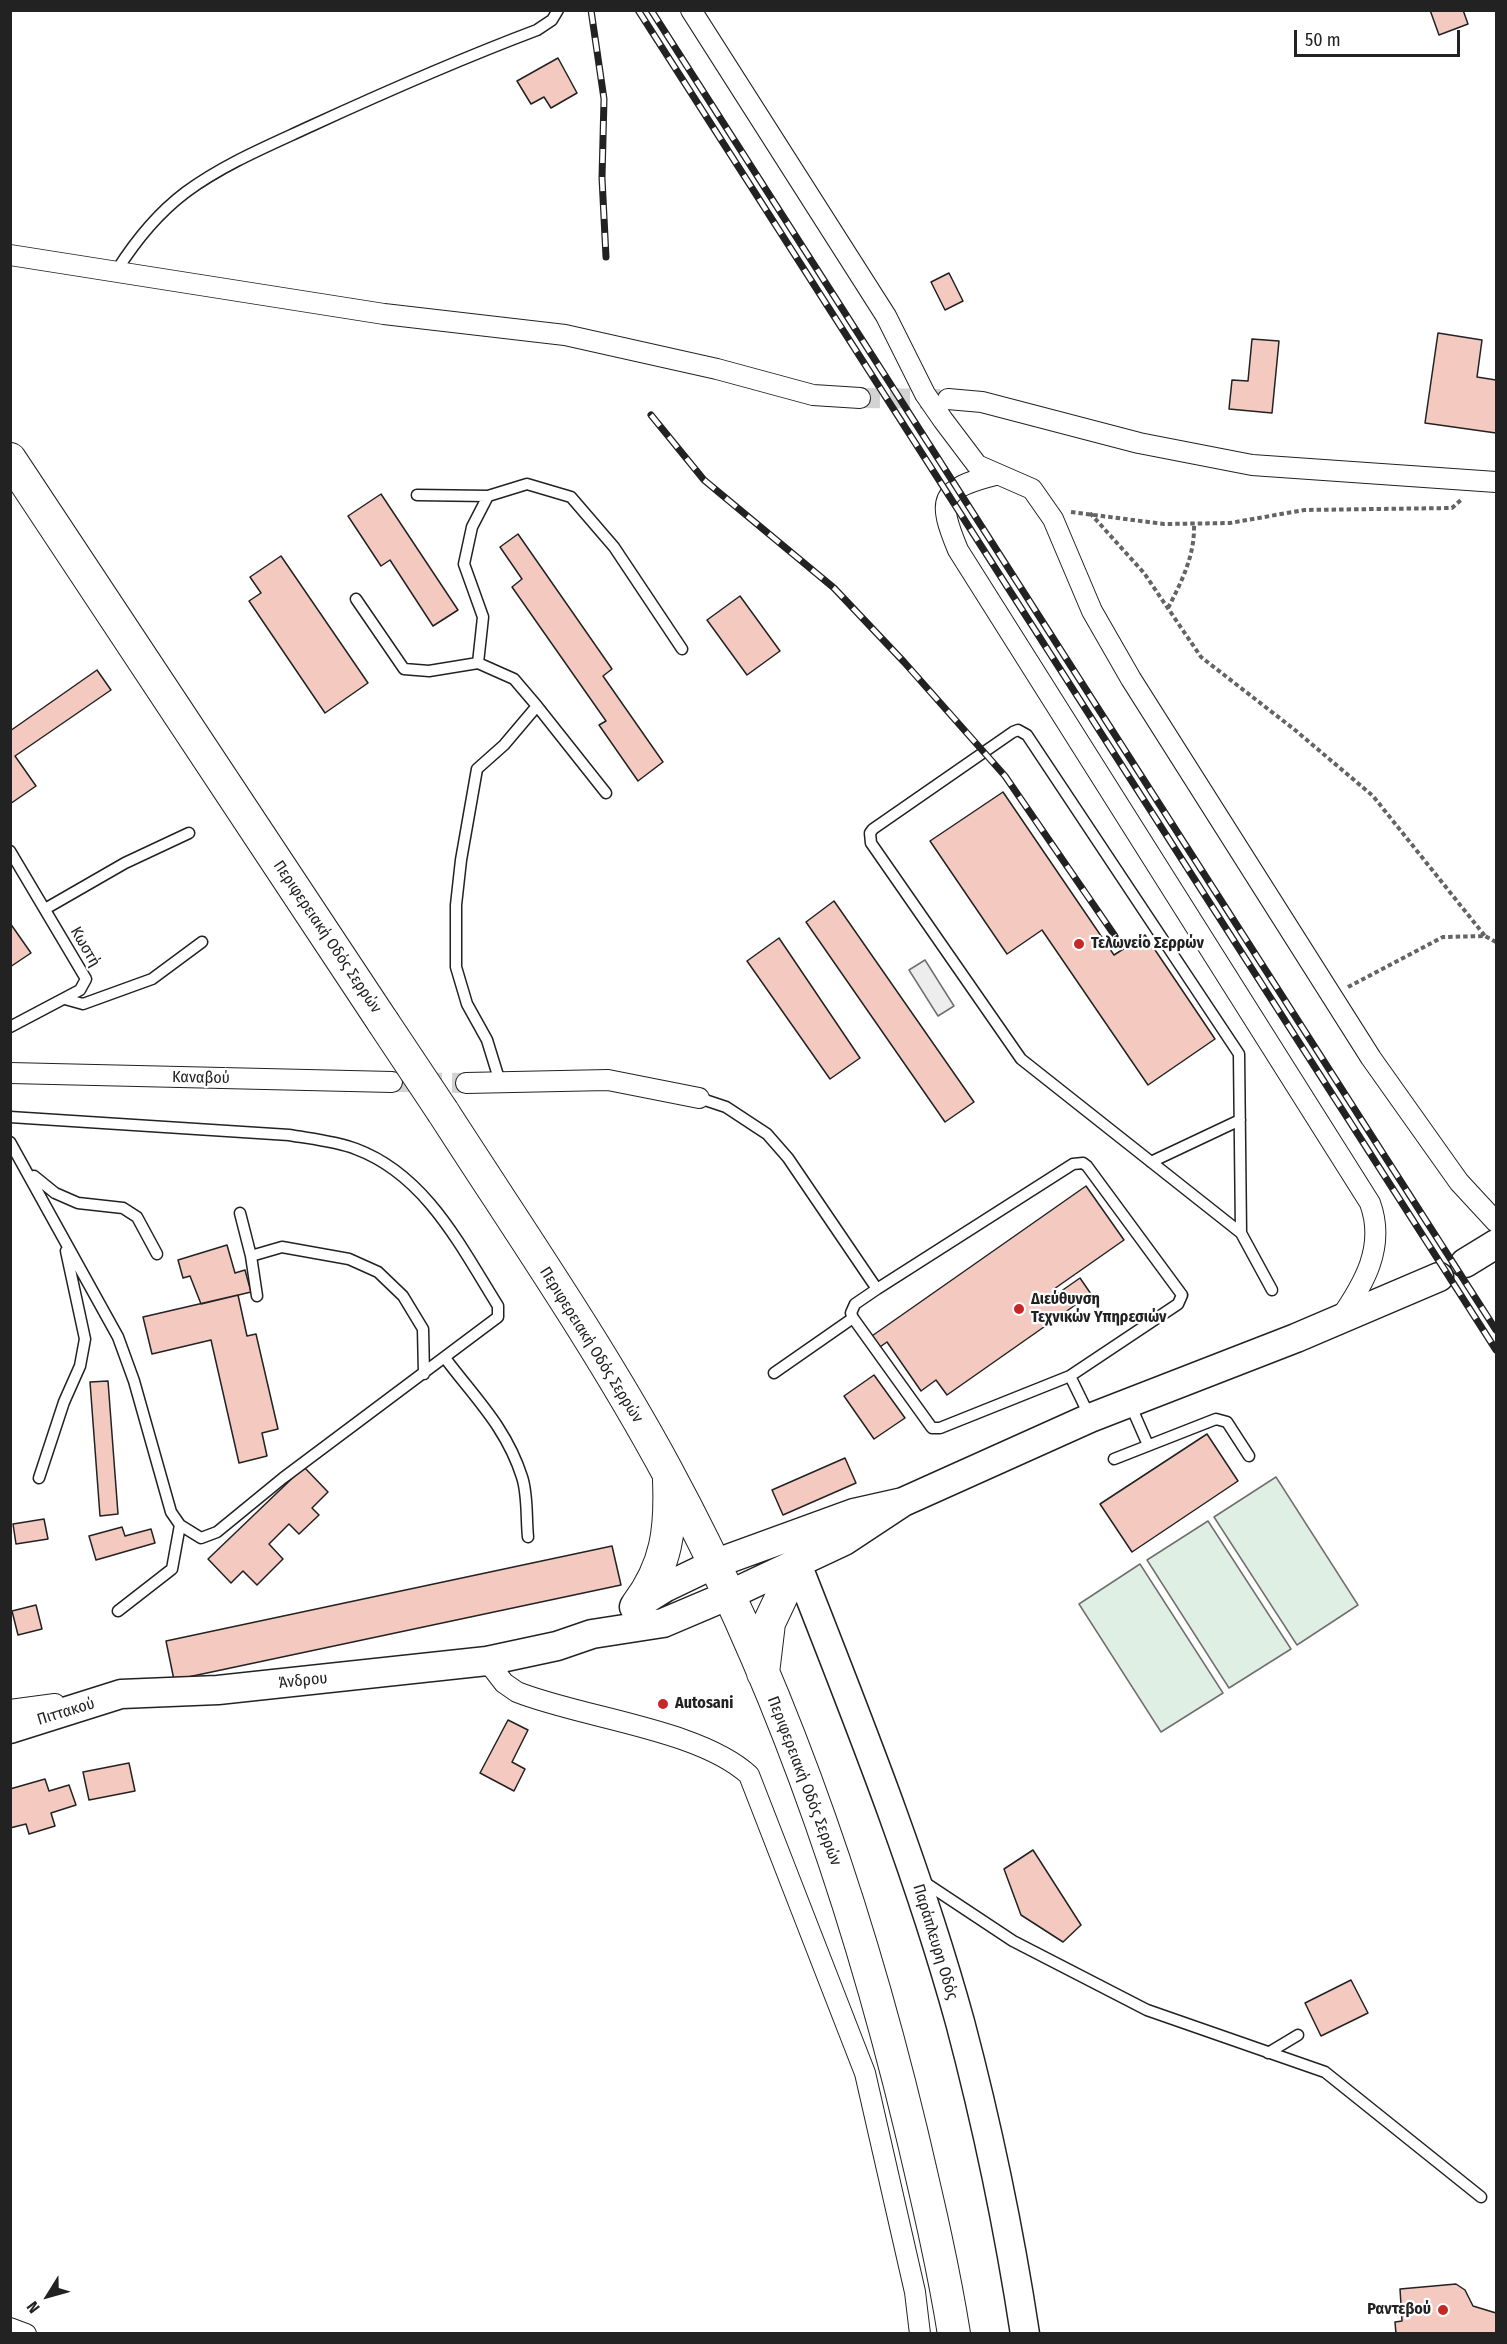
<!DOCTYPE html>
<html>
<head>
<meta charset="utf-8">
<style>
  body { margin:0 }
  #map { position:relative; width:1507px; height:2344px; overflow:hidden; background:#fff; font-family:"Fira Sans Condensed",sans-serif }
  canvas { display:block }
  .frame { position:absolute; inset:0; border:12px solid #222; pointer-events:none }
  .north { position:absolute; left:18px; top:2266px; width:60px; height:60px; -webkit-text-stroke:4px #fff; paint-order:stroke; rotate:233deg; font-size:16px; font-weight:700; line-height:24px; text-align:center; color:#222 }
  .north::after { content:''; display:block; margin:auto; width:21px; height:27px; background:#222; clip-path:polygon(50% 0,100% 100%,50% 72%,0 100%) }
  .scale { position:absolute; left:1294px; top:30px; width:166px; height:27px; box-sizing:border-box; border:3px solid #222; border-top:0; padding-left:8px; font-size:18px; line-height:21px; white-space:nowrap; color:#222; -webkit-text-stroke:4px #fff; paint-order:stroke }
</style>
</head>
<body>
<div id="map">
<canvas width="1507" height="2344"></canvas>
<div class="frame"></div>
<div class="north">N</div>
<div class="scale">50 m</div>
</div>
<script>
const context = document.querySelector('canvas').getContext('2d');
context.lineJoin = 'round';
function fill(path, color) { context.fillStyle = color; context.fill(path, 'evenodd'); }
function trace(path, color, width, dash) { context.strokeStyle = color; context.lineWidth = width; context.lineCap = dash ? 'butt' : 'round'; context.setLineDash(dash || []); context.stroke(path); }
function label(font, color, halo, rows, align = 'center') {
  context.font = font + ' "Fira Sans Condensed",sans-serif'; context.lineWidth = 4.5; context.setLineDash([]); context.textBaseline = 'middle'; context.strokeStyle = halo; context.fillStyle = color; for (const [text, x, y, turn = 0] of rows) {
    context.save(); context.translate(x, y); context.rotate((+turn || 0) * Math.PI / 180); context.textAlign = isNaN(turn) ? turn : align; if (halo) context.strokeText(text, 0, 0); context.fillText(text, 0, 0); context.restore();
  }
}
const green = new Path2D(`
  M1276,1477L1358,1605L1297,1645L1214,1517Z
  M1208,1521L1291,1649L1229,1688L1147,1560Z
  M1140,1564L1223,1693L1161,1732L1079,1604Z`);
const parking = new Path2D(`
  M925,960L954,1006L938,1016L909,970Z`);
const building = new Path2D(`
  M1430,10H1463L1468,24L1439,35Z
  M558,58L577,93L551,108L544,97L531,104L517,81Z
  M949,273L963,301L945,310L931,282Z
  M1438,333L1482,340L1477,377L1496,380V433L1425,423Z
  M1252,339L1279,341L1272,413L1229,409L1232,380L1248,381Z
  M381,494L458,610L433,626L390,560L381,566L348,516Z
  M518,534L612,669L603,676L663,762L638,781L599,725L606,721L512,587L522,579L500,547Z
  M281,556L368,683L325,713L249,601L261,593L250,577Z
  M740,596L780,651L747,675L707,620Z
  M97,670L111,690L15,756L36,786L10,804V731Z
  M1003,792L1114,955L1145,935L1215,1039L1148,1085L1042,930L1007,954L930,841Z
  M834,901L974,1102L945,1122L806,922Z
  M10,923L31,953L10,967Z
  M779,938L860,1058L830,1079L747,961Z
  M1086,1186L1124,1240L1054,1289L1057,1294L1080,1278L1091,1294L947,1395L936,1380L921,1391L887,1342L877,1349L869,1338Z
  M227,1245L235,1273L245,1270L251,1292L201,1304L190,1276L183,1278L178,1260Z
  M238,1295L247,1336L256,1334L278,1429L262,1433L267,1456L239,1463L211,1340L152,1354L143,1317Z
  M874,1375L905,1418L874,1439L844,1396Z
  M108,1381L118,1514L100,1516L90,1382Z
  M1207,1434L1238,1481L1132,1552L1100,1504Z
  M845,1458L856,1483L783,1515L772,1490Z
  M304,1467L328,1492L312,1508L319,1515L299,1534L289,1524L269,1544L283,1559L257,1585L243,1571L231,1583L208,1559Z
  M44,1519L48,1539L16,1544L13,1524Z
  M122,1527L125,1536L151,1529L155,1543L96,1560L89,1536Z
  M612,1546L621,1585L174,1680L166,1641Z
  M36,1605L42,1629L18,1635L12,1611Z
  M508,1720L528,1730L512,1762L525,1769L514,1791L480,1773Z
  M129,1763L135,1791L89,1800L83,1772Z
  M45,1779L49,1791L69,1785L76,1805L51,1813L55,1826L29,1834L26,1824L10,1828V1789Z
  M1033,1850L1081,1925L1063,1942L1021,1915L1004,1869Z
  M1351,1980L1368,2013L1321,2036L1305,2003Z
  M1456,2284L1465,2290L1473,2306L1496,2313V2334H1396L1395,2322L1402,2321L1400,2289Z`);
const streetTunnel = new Path2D(`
  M860,398L941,399
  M392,1082L466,1083`);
const path = new Path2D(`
  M1071,512L1164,524L1230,523L1304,510L1452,508L1461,500
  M1090,513L1144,573L1201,657L1295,730L1373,796L1485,936
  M1168,608C1182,581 1195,555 1194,524
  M1348,987L1443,937L1485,936L1496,942`);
const lane = new Path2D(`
  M117,270C136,240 158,213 186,192C224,164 268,146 311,126C385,92 460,59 537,30L552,20L558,10
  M417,495L488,496
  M356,599L404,669L429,671L478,663L514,679L537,706L504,745L477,769L461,860L456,905V967L467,1004L487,1040L500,1082
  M478,663L483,617L464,564L472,527L488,496L527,484L571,497L614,547L682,649
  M537,706L606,793
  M10,851L86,979L80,990L10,1027
  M45,909L125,863L189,833
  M65,999L83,1004L152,979L202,942
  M699,1098L726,1107L767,1134L788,1158L877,1289L1073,1164L1083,1163L1087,1166L1182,1295L1178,1304L1070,1376L1090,1417
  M10,1117L289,1135C312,1139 335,1141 356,1149C426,1175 461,1247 498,1306V1317L283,1478L217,1532L201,1538L180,1525L171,1512L134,1381L118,1337L10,1142
  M1151,1162L1240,1120
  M34,1176L55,1193L78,1203L123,1208L137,1217L157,1254
  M240,1213L251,1256L282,1247L349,1259L378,1272L403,1296L423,1329L424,1374
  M1241,1233L1239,1054L1027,735L1018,730L1013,732L873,829L870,833L871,843L1021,1059L1241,1233L1272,1290
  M251,1256L257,1296
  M877,1289L855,1304L851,1313L853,1318L932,1428H940L1070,1376
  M445,1358C475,1398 506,1427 522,1477C528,1495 526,1518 528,1537
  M774,1373L853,1318
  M1130,1404L1148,1445
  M1114,1459L1216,1419L1227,1422L1249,1456
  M39,1478L64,1402L80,1366L85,1339L66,1251
  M118,1611L172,1569L180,1525
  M924,1882L1013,1941L1147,2010L1325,2072L1481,2197
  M1268,2053L1298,2035`);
const street = new Path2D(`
  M691,10L886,316L925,394L943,420L977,465L1032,489L1053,519L1092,611L1131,679L1371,1058L1459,1182L1496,1222
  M10,255L384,314L565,335L717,369L813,395L860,398
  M948,399L982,402L1139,443L1252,465L1496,482
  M995,475C939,489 937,499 958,550L1370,1203C1386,1247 1364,1284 1339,1320
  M10,1073L392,1082
  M466,1083L608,1080L699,1098
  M487,1661L504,1683L517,1692C582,1718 699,1729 749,1775L865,2073L915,2292L920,2334
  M10,1710L55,1704
  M10,2328L26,2334`);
const secondary = new Path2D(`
  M1465,1263L1496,1244
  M797,1564C856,1715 917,1866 960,2022C987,2124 1009,2229 1025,2334
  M634,1607L666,1587L714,1564L854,1513L903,1502L1090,1418L1296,1338L1439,1277
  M10,1729L121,1694L218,1690L487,1661L557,1646L592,1634L663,1623L729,1595L844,1541L903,1502`);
const primary = new Path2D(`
  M10,459L383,1022
  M443,1112C519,1230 600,1347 667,1471C779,1678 856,1901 911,2130C927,2198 943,2265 954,2334
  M637,1605C667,1565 671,1529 669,1480
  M763,1673L769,1623L797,1564`);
const rail = new Path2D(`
  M591,10L604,99L602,178L606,257
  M638,10L1496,1350
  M651,10L1496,1330
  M651,415L704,480L834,588L904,662L1005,776L1115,936`);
const primaryBridge = new Path2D(`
  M383,1022L443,1112`);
const markers = [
  [1079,944,6,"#c62828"],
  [1019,1309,6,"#c62828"],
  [663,1704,6,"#c62828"],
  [1443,2310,6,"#c62828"]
];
const streetNames = [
  ["Περιφερειακή Οδός Σερρών",327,937,56],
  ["Κωστή",85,947,60],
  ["Καναβού",201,1078,1],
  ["Περιφερειακή Οδός Σερρών",591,1345,58],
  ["Άνδρου",303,1681,-6],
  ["Πιττακού",66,1712,-17],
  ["Περιφερειακή Οδός Σερρών",804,1781,69],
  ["Παράπλευρη Οδός",935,1942,73]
];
const poiNames = [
  ["Τελωνείο Σερρών",1091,944],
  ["Διεύθυνση",1031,1300],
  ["Τεχνικών Υπηρεσιών",1031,1318],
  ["Autosani",675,1704],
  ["Ραντεβού",1431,2310,"right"]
];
fill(green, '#e0efe3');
trace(green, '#6f6f6f', 1.5);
fill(parking, '#ededed');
trace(parking, '#6f6f6f', 1.5);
fill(building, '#f3c9c0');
trace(building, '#222', 1.5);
trace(streetTunnel, '#d3d3d3', 20, [20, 10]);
trace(lane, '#222', 13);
trace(street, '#222', 22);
trace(secondary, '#222', 31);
trace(primary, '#222', 34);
trace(path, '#646464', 4, [4.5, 3]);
trace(lane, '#fff', 10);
trace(street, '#fff', 20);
trace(secondary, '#fff', 28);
trace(primary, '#fff', 32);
trace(rail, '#222', 7);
trace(rail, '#fff', 4.5, [14]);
trace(primaryBridge, '#222', 34, []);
trace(primaryBridge, '#fff', 32);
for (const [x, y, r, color] of markers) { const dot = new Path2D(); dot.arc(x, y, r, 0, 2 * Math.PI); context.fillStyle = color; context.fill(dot); trace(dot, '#fff', 2); }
label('16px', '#222', '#fff', streetNames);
label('bold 16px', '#222', '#fff', poiNames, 'left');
</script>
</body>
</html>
